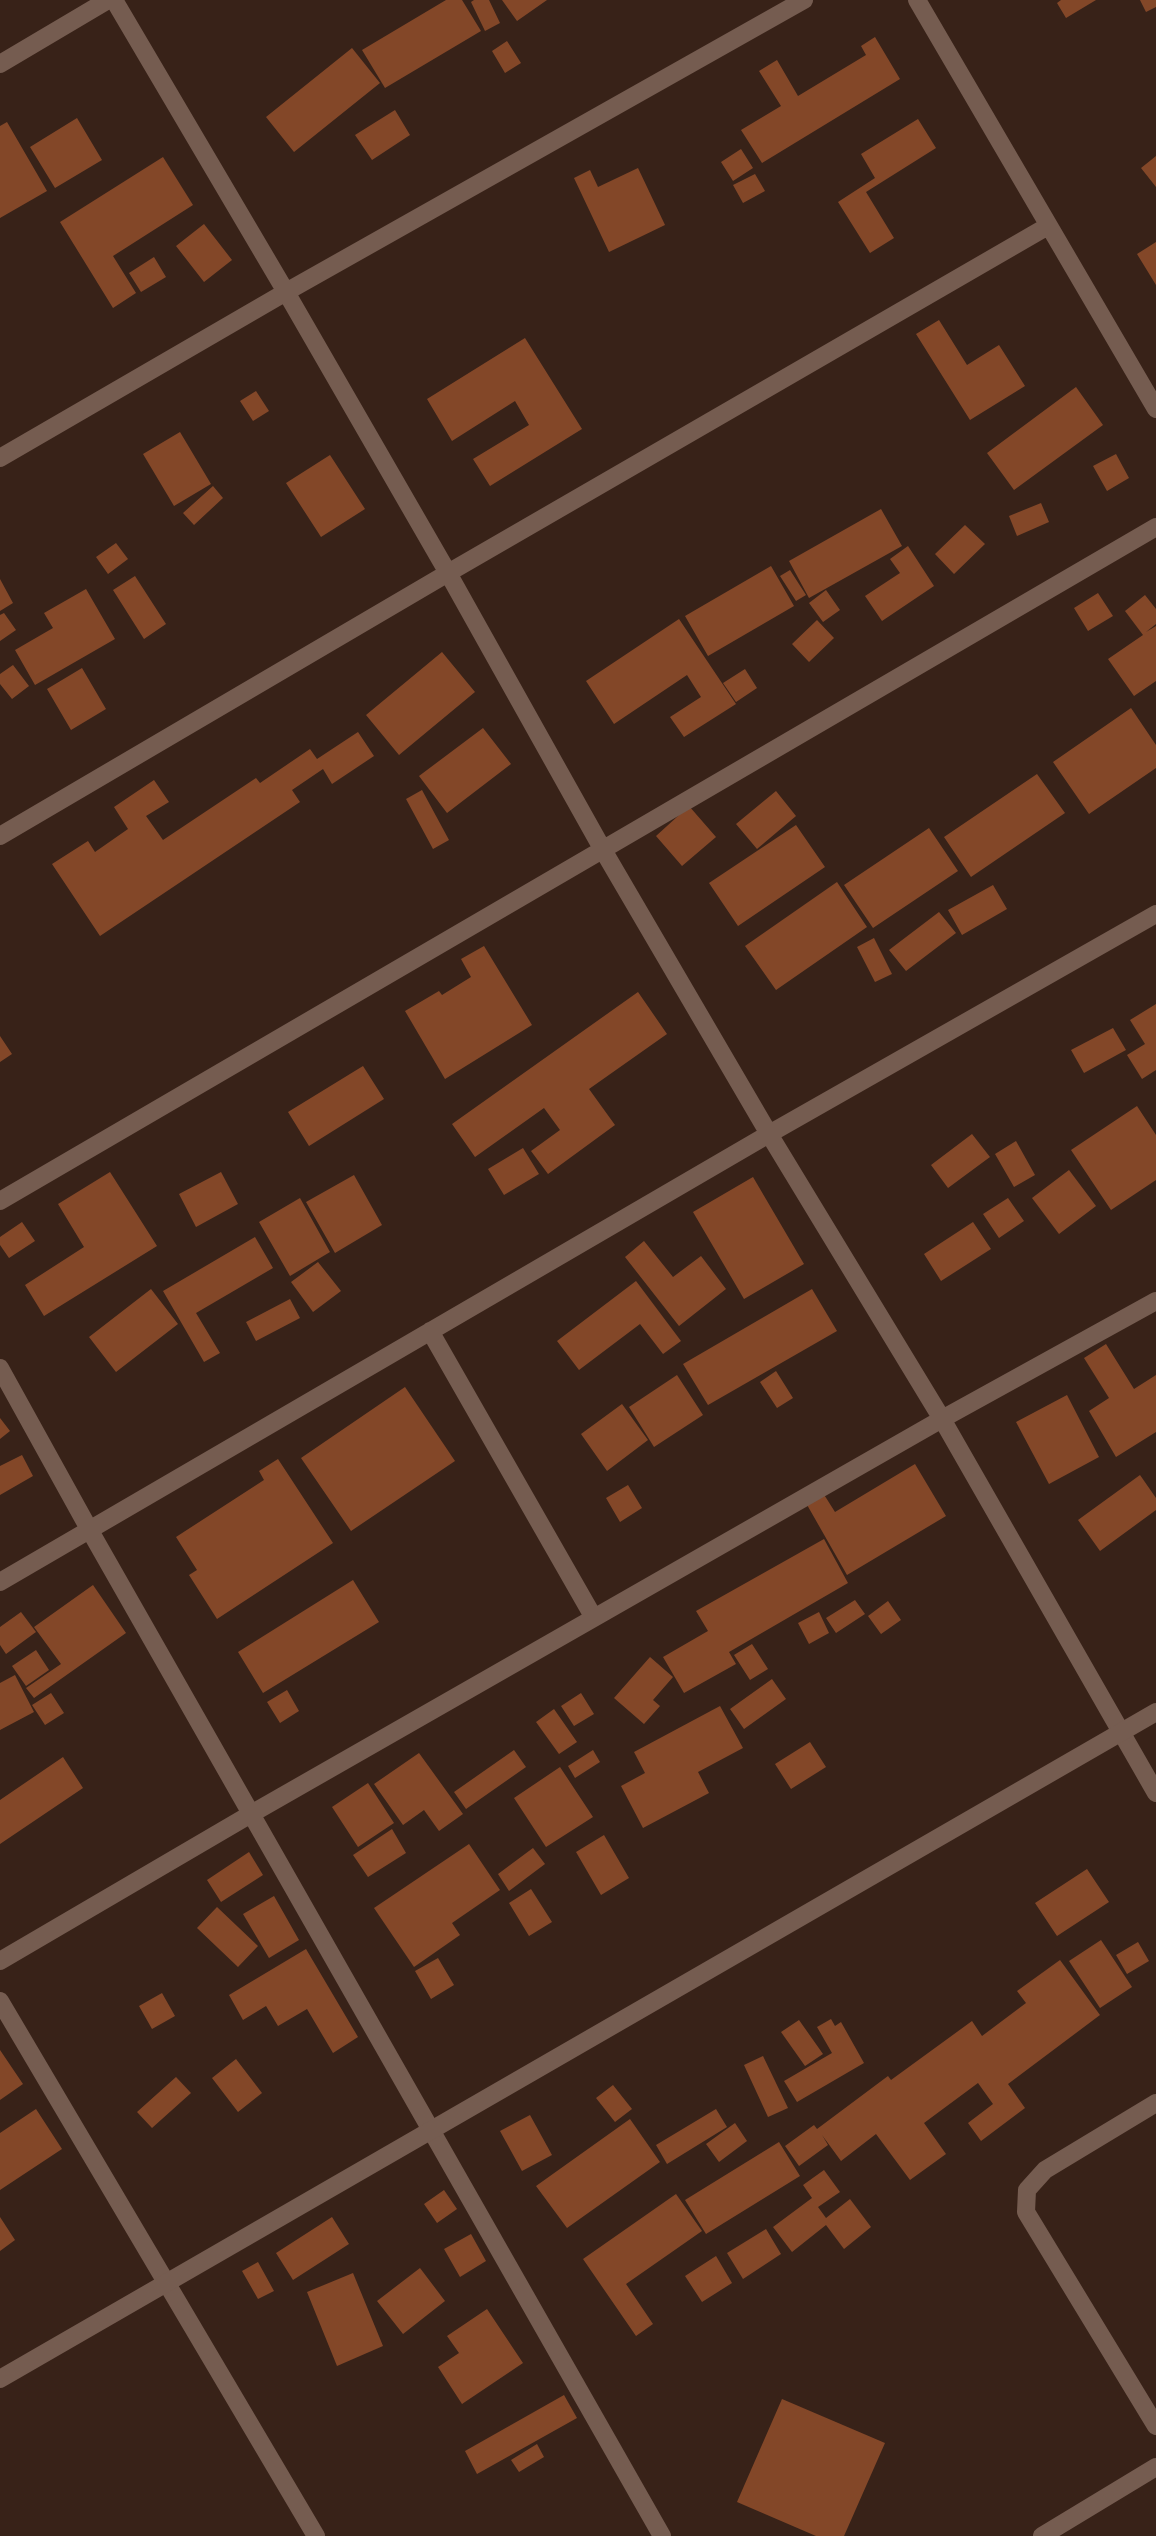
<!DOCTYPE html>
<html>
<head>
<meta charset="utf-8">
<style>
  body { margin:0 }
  canvas { display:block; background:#382218 }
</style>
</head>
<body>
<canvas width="1156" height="2536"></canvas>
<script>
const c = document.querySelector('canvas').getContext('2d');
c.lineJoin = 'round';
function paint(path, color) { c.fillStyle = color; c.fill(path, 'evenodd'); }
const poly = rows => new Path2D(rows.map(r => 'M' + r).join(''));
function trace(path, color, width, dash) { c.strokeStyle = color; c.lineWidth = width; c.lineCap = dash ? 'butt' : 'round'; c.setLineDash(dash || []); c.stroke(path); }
paint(poly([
  [446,0,462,0,481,31,385,88,362,50],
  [474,0,489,0,500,23,485,31,471,2],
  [502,0,547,0,517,21],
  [1061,0,1096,0,1066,18,1057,3],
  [1140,0,1156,0,1156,7,1146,12],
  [875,37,900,79,762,163,741,130,781,106,759,71,777,60,798,96,866,55,861,46],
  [507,41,521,63,505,73,492,51],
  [352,48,380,83,294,152,266,117],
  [395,110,410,135,372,160,355,135],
  [77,118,102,160,55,188,30,147],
  [918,119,936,148,866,192,894,238,870,253,838,202,875,178,861,154],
  [7,122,47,191,0,218,0,126],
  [741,149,753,168,733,181,721,162],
  [1156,156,1156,187,1141,168],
  [163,157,193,205,113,256,136,293,113,308,60,222],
  [638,168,665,225,609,252,574,178,590,170,598,187],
  [755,174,765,191,743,203,733,185],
  [204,224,232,260,204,282,176,246],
  [1156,242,1156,285,1137,254],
  [154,257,166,277,141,292,129,273],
  [939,320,967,365,999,345,1025,386,970,420,916,334],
  [525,338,582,429,490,486,473,459,529,425,515,401,452,441,427,399],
  [1076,387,1103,425,1014,490,987,453],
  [256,391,269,411,253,421,240,401],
  [180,432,211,484,174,506,143,454],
  [1116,454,1129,478,1107,491,1093,466],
  [330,455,365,509,321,537,286,483],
  [213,486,223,498,194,525,183,513],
  [1041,503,1049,522,1017,536,1009,516],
  [881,509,902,546,809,598,789,561],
  [965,525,985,544,954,574,935,554],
  [116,543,128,559,108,574,96,557],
  [908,546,934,586,882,621,865,596,900,573,890,559],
  [771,566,794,606,708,656,685,616],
  [790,570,806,595,796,601,780,576],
  [135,576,166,624,144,639,113,590],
  [0,579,13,603,0,611],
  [86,589,115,639,35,685,15,650,53,628,44,613],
  [826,590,840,610,823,622,809,603],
  [1098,593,1113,616,1088,631,1074,608],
  [1145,595,1156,609,1156,624,1146,632,1156,626,1156,681,1134,696,1108,659,1143,635,1125,611],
  [4,613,16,630,0,641,0,615],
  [679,619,736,704,684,737,670,717,701,697,687,675,614,724,586,681],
  [817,620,834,638,809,662,792,644],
  [442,652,475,692,399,755,366,715],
  [13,665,29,686,12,699,0,684,0,674],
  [82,668,106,709,71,730,47,689],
  [745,669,757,688,736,702,723,683],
  [1131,708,1156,745,1156,768,1089,814,1053,762],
  [483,728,511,764,447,813,419,776],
  [358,732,374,756,332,784,323,769,292,790,300,802,100,936,52,864,88,841,95,852,128,829,114,807,154,780,169,802,146,816,163,840,256,778,260,783,310,749,317,759],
  [1037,774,1065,813,971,877,944,837],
  [422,790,449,840,433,849,406,799],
  [776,791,796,816,757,849,736,824],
  [689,806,716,837,682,866,656,836],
  [796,825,825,867,738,926,709,883],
  [929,828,958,871,873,928,844,885],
  [837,882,867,927,776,990,745,946],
  [993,885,1007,909,962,935,948,910],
  [939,912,956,933,906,971,889,950],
  [874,938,892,974,875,982,857,947],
  [484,946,532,1025,445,1079,405,1011,439,991,442,995,471,977,461,959],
  [638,992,667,1034,589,1089,615,1125,548,1174,531,1151,560,1130,544,1108,475,1157,452,1124],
  [1156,1004,1156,1070,1142,1079,1127,1055,1145,1044,1130,1020],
  [1113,1028,1126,1050,1084,1073,1071,1050],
  [0,1036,12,1054,0,1062],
  [363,1066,384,1099,309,1146,288,1112],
  [1137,1106,1156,1135,1156,1180,1111,1210,1071,1150],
  [972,1134,990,1157,948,1188,931,1165],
  [1016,1141,1035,1175,1014,1187,995,1154],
  [523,1148,539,1174,504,1195,488,1169],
  [1069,1170,1096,1206,1059,1234,1032,1198],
  [110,1172,157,1246,44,1316,25,1285,84,1247,58,1204],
  [221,1172,238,1204,196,1227,179,1194],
  [354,1175,382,1225,335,1253,306,1202],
  [753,1177,804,1264,744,1299,693,1212],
  [300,1198,330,1252,290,1276,259,1222],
  [1008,1198,1024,1221,999,1238,983,1214],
  [22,1222,35,1241,9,1258,0,1245,0,1237],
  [973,1222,991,1249,941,1281,924,1254],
  [255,1237,273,1268,196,1313,220,1353,204,1362,163,1291],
  [644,1241,673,1277,701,1256,726,1289,679,1326,625,1257],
  [318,1262,341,1291,313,1312,291,1282],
  [636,1281,681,1341,663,1354,640,1324,579,1370,557,1341],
  [151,1289,178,1324,116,1372,89,1337],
  [812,1289,837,1331,708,1405,683,1364],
  [290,1299,300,1318,256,1341,246,1322],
  [1106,1344,1134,1389,1156,1375,1156,1432,1116,1457,1089,1411,1109,1398,1084,1358],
  [776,1371,793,1398,777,1408,760,1382],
  [677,1375,703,1415,654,1447,629,1407],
  [405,1387,455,1461,351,1531,301,1458],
  [1067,1395,1099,1457,1049,1484,1016,1422],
  [622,1404,648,1440,607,1471,581,1434],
  [0,1418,10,1431,0,1439],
  [22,1455,33,1476,0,1495,0,1466],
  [278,1459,333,1543,217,1619,189,1575,197,1570,176,1537,264,1480,259,1471],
  [915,1464,946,1516,847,1575,806,1503,823,1493,835,1512],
  [1140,1475,1156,1498,1156,1510,1100,1551,1078,1520],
  [628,1485,642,1508,620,1522,606,1498],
  [824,1539,848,1583,729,1652,736,1664,684,1693,663,1657,708,1631,696,1611],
  [353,1580,379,1622,263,1693,238,1652],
  [93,1585,126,1633,34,1698,26,1688,61,1664,34,1627],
  [855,1600,865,1614,836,1633,826,1618],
  [888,1601,901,1620,881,1634,868,1616],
  [21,1612,36,1632,6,1654,0,1645,0,1627],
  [819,1612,829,1633,809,1644,798,1623],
  [752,1644,768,1669,750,1680,734,1655],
  [36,1650,49,1670,26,1686,12,1666],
  [650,1657,673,1677,653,1700,660,1706,644,1724,614,1698],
  [15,1675,34,1712,0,1730,0,1683],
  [772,1679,786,1699,744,1729,730,1709],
  [287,1690,299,1711,280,1723,267,1702],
  [51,1693,64,1713,45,1725,32,1705],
  [581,1693,594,1714,574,1726,561,1706],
  [720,1706,743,1748,698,1772,709,1793,643,1828,621,1786,645,1773,634,1752],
  [554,1709,577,1742,559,1754,536,1722],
  [810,1742,826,1767,791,1789,775,1764],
  [514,1750,526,1767,466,1809,454,1792],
  [593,1750,600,1762,575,1778,568,1766],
  [419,1753,463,1814,439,1831,424,1810,403,1825,374,1784],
  [63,1757,83,1788,0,1844,0,1800],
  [560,1767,593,1817,546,1847,514,1798],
  [368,1783,394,1823,358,1847,332,1807],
  [392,1829,406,1853,368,1877,353,1855],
  [604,1835,629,1878,601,1895,576,1852],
  [469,1844,500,1890,452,1923,460,1935,414,1967,374,1908],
  [533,1848,545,1864,509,1891,498,1874],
  [249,1852,263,1875,221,1902,207,1880],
  [1087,1869,1109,1902,1057,1936,1035,1903],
  [531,1889,552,1922,529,1936,509,1903],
  [274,1896,299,1940,269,1958,243,1914],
  [217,1907,258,1946,238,1967,197,1928],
  [1101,1940,1132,1987,1100,2008,1069,1961],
  [1138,1942,1149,1961,1127,1974,1116,1955],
  [306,1949,358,2037,333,2053,307,2009,278,2026,266,2006,243,2020,229,1995],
  [438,1958,454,1985,431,1999,415,1971],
  [1060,1960,1100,2015,1008,2084,1025,2108,981,2141,968,2123,993,2104,978,2083,924,2123,946,2154,910,2180,876,2134,841,2161,822,2135,828,2145,799,2166,785,2146,814,2125,817,2129,888,2076,891,2080,972,2021,982,2036,1026,2003,1017,1991],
  [162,1993,175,2016,152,2029,139,2006],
  [831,2019,835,2026,841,2022,864,2063,797,2102,784,2081,832,2053,817,2027],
  [799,2020,823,2054,805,2066,781,2032],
  [0,2050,23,2084,0,2100],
  [763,2056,788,2108,768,2117,744,2065],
  [236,2059,262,2093,238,2112,212,2078],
  [176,2077,191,2093,152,2128,137,2112],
  [613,2085,632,2109,615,2122,596,2098],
  [36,2109,62,2149,0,2190,0,2133],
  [716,2109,727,2127,667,2164,656,2145],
  [530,2115,552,2155,522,2171,500,2131],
  [630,2119,660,2162,567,2228,536,2186],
  [735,2123,747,2141,719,2162,706,2144],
  [779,2142,800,2176,706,2234,685,2200],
  [824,2170,840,2192,818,2207,826,2218,850,2199,871,2227,844,2249,826,2225,792,2252,773,2227,812,2198,803,2185],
  [444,2190,457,2209,437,2223,424,2204],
  [676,2194,702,2231,626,2284,653,2324,636,2336,583,2259],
  [0,2217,15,2240,0,2251],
  [332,2217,349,2244,293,2280,276,2253],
  [766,2229,781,2254,743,2279,727,2253],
  [471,2234,486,2261,460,2277,444,2249],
  [716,2256,732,2283,702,2302,685,2276],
  [258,2262,274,2291,258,2299,242,2271],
  [420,2268,445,2301,403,2334,377,2301],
  [353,2273,383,2346,337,2366,307,2292],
  [487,2309,523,2363,462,2404,438,2367,459,2353,447,2336],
  [564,2395,577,2418,477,2474,465,2451],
  [782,2399,885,2443,844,2536,816,2536,737,2502],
  [537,2444,544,2457,519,2472,511,2460]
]), '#834728');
trace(poly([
  [114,0,286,292,448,573,603,850,769,1134,942,1419,1156,1793],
  [917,0,1156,409],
  [0,64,108,0],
  [0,458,286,292,804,0],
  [0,836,448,573,1048,226],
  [0,1201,1156,527],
  [430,1331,594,1618],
  [0,1368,89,1529,662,2536],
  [0,1582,769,1134,1156,914],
  [0,1961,251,1814,942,1419,1156,1301],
  [0,2001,316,2536],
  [1156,2103,1045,2170,1027,2190,1026,2212,1156,2426],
  [1042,2536,1156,2467]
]), '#755c50', 18);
trace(poly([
  [0,2379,1156,1712]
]), '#755c50', 18);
</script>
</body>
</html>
